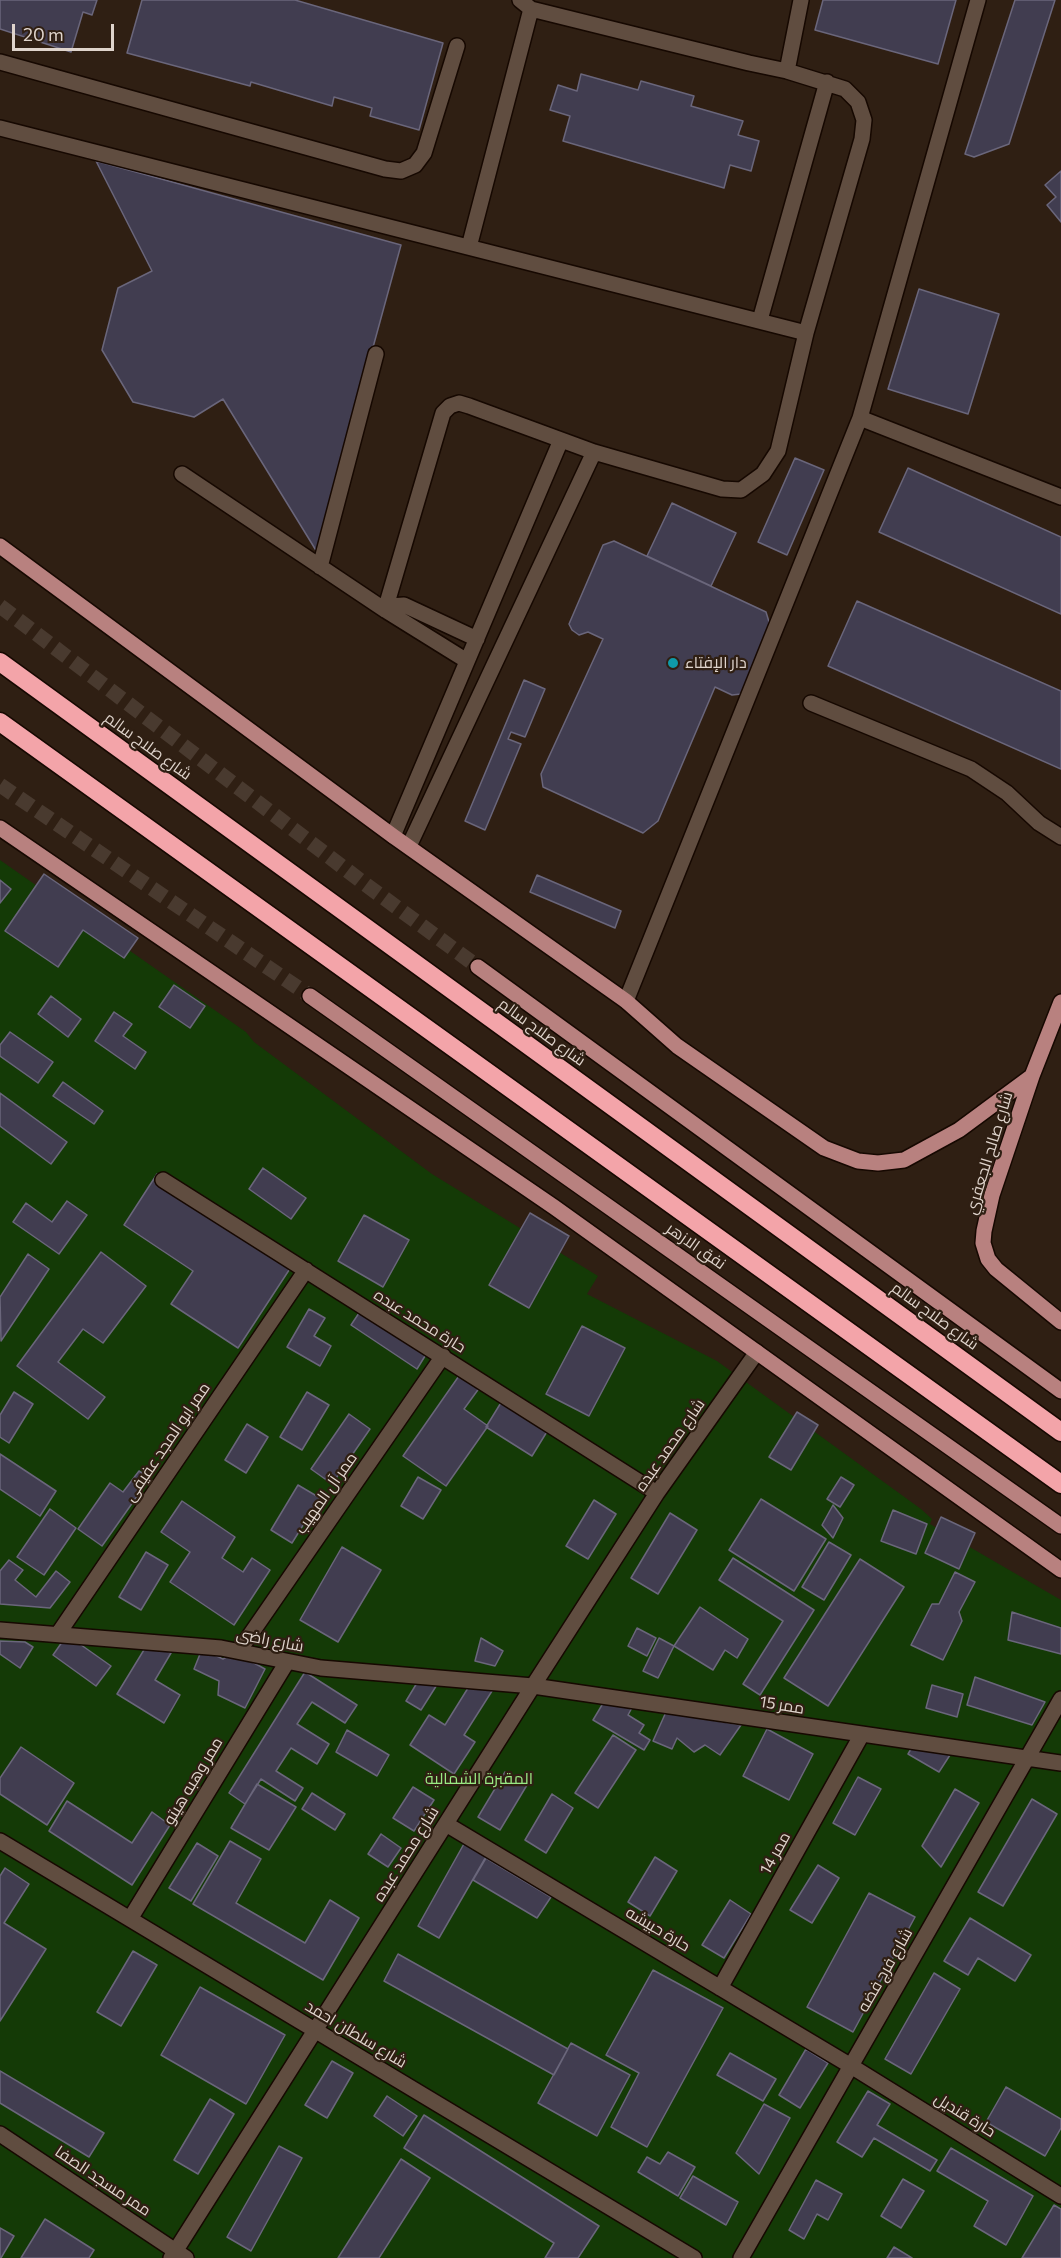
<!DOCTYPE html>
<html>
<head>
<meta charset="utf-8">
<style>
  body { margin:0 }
  #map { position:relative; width:1061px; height:2258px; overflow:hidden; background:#2f1f13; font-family:Commissioner,sans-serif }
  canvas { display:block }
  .scale { position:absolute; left:12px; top:24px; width:102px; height:27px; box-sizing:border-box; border:3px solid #dfd4cc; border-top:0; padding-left:8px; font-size:18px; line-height:21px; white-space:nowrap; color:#dfd4cc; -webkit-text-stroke:4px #2f1f13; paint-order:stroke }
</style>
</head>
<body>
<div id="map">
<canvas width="1061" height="2258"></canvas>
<div class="scale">20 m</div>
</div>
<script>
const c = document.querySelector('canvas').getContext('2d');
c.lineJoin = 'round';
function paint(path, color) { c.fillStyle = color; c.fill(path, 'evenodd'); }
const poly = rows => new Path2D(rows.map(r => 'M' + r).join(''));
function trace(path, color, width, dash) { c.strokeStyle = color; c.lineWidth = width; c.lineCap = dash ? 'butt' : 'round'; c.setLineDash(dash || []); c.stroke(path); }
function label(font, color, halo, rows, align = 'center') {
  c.font = font + ' Commissioner,Cairo,sans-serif'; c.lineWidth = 4.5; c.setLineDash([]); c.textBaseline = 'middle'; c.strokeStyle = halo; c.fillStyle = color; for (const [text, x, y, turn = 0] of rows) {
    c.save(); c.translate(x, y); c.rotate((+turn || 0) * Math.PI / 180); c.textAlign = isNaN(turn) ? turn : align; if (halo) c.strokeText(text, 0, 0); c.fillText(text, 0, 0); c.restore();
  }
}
paint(poly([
  [0,860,246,1032,254,1042,432,1174,598,1276,587,1294,717,1361,921,1509,932,1519,930,1524,1061,1600,1061,2258,0,2258]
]), '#143a06');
const building = poly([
  [0,0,97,0,92,15,83,12,71,52,0,29,0,0],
  [142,0,295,0,443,43,419,130,370,116,372,108,334,97,332,106,251,82,250,86,127,53,142,0],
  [823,0,956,0,938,64,815,30,823,0],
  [1015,0,1055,0,1009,144,974,157,965,154,1015,0],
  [581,74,638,90,641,81,694,96,691,106,743,121,738,135,759,141,751,171,730,165,724,188,563,141,570,116,550,110,558,85,577,91,581,74],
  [96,161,401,245,317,552,223,399,194,417,133,402,102,350,118,288,152,271,96,161],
  [1061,171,1061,222,1047,205,1056,197,1045,185,1061,171],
  [919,289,999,314,968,414,888,389,919,289],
  [795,458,824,470,787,555,758,542,795,458],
  [908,468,1061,537,1061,614,879,532,908,468],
  [672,503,736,533,711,586,647,556,672,503],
  [614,541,766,612,770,625,741,694,732,695,715,687,658,821,643,833,543,787,541,774,603,639,588,632,579,635,572,630,569,624,603,545,614,541],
  [857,601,1061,691,1061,769,828,666,857,601],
  [524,680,545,689,525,737,511,732,508,739,521,744,485,830,465,821,524,680],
  [44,874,138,938,124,958,83,930,58,967,5,931,44,874],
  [537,875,621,911,615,928,530,892,537,875],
  [0,880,11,889,0,903,0,880],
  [174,985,205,1006,190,1028,159,1007,174,985],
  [51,996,81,1019,68,1037,38,1014,51,996],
  [114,1012,132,1024,123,1036,146,1052,135,1069,95,1041,114,1012],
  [10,1032,53,1062,38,1083,0,1056,0,1045,10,1032],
  [63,1082,103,1111,94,1124,53,1096,63,1082],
  [0,1093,67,1142,51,1164,0,1126,0,1093],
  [263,1168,306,1198,291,1219,249,1189,263,1168],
  [157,1174,293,1264,238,1348,171,1304,193,1271,124,1225,157,1174],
  [67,1201,87,1215,59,1254,13,1222,26,1203,52,1222,67,1201],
  [530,1213,569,1236,529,1308,489,1285,530,1213],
  [364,1215,409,1240,383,1287,338,1261,364,1215],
  [101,1252,146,1286,103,1343,83,1329,58,1362,105,1397,88,1419,17,1366,101,1252],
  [28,1254,49,1269,1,1341,0,1297,28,1254],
  [365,1304,430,1348,417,1369,351,1325,365,1304],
  [309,1309,325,1318,314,1336,331,1346,320,1366,287,1347,309,1309],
  [582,1326,625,1348,589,1416,546,1394,582,1326],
  [461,1373,480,1387,464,1409,488,1426,446,1486,403,1456,461,1373],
  [14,1392,33,1404,9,1443,0,1437,0,1415,14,1392],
  [307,1392,329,1405,302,1450,280,1437,307,1392],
  [502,1401,548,1430,532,1456,486,1427,502,1401],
  [797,1412,818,1425,791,1470,769,1457,797,1412],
  [349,1414,370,1429,332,1484,311,1469,349,1414],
  [247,1424,268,1437,246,1473,225,1460,247,1424],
  [0,1454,56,1491,40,1516,0,1489,0,1454],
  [139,1471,150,1478,102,1546,78,1529,110,1483,123,1492,139,1471],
  [418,1477,441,1490,423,1519,401,1506,418,1477],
  [841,1477,854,1485,840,1507,827,1499,841,1477],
  [298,1485,320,1498,292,1543,271,1530,298,1485],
  [761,1499,826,1539,794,1591,729,1550,761,1499],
  [594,1500,616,1514,588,1559,566,1546,594,1500],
  [182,1501,235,1537,222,1558,243,1572,252,1558,270,1570,234,1625,170,1582,190,1552,161,1532,182,1501],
  [833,1505,843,1518,833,1538,822,1525,833,1505],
  [50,1509,76,1528,44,1575,17,1557,50,1509],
  [893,1510,927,1524,916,1554,881,1541,893,1510],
  [670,1513,697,1530,658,1594,631,1578,670,1513],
  [941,1517,975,1533,959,1569,925,1553,941,1517],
  [829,1542,851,1555,824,1600,802,1587,829,1542],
  [342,1547,381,1570,338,1642,300,1620,342,1547],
  [146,1552,168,1565,141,1610,119,1597,146,1552],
  [733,1558,814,1610,760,1695,743,1684,783,1621,719,1580,733,1558],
  [860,1559,904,1587,828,1706,784,1678,860,1559],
  [9,1560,23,1570,15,1580,36,1597,56,1571,70,1582,50,1608,0,1604,0,1571,9,1560],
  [955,1572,975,1582,959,1612,962,1621,943,1660,911,1645,932,1604,939,1604,955,1572],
  [700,1607,748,1639,737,1658,725,1650,713,1670,674,1646,700,1607],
  [1012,1612,1061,1628,1061,1654,1008,1640,1012,1612],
  [637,1628,656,1638,647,1656,628,1646,637,1628],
  [67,1635,111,1666,96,1686,53,1655,67,1635],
  [481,1638,503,1651,495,1666,475,1661,481,1638],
  [659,1638,674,1646,658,1678,643,1671,659,1638],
  [150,1640,171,1653,155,1680,180,1695,164,1723,117,1694,150,1640],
  [0,1641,25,1642,33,1647,20,1668,0,1654,0,1641],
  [202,1649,223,1659,234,1652,265,1669,245,1708,218,1695,219,1681,194,1669,202,1649],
  [305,1672,357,1705,345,1723,312,1702,297,1724,329,1744,317,1764,291,1748,276,1771,303,1788,295,1801,261,1779,245,1804,229,1793,305,1672],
  [975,1677,1045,1702,1032,1725,967,1705,975,1677],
  [420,1678,440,1680,421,1710,406,1701,420,1678],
  [473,1680,492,1691,464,1735,475,1742,454,1774,410,1745,429,1715,445,1725,473,1680],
  [932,1685,963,1694,957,1717,926,1708,932,1685],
  [611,1690,634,1704,628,1715,644,1725,639,1733,650,1740,644,1750,593,1720,611,1690],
  [666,1712,741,1725,720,1755,705,1745,694,1752,677,1738,672,1749,653,1741,666,1712],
  [767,1729,813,1754,789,1800,743,1776,767,1729],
  [347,1730,389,1755,377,1776,336,1752,347,1730],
  [613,1735,636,1750,598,1808,575,1793,613,1735],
  [915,1742,950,1755,939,1772,908,1754,915,1742],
  [21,1747,74,1783,47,1825,0,1794,0,1778,21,1747],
  [505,1772,527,1785,500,1830,478,1817,505,1772],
  [858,1777,881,1789,855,1835,833,1823,858,1777],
  [257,1784,296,1807,269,1850,231,1828,257,1784],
  [413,1787,434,1800,414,1831,393,1818,413,1787],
  [955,1789,979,1803,941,1867,922,1846,955,1789],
  [312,1793,345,1814,335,1830,302,1809,312,1793],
  [552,1794,573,1808,546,1853,525,1840,552,1794],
  [1032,1799,1057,1814,1003,1906,978,1892,1032,1799],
  [67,1801,132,1843,152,1812,170,1825,132,1885,49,1831,67,1801],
  [381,1834,401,1848,388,1867,368,1854,381,1834],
  [230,1841,261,1859,236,1903,305,1943,330,1900,359,1918,323,1980,193,1904,230,1841],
  [465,1842,487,1855,439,1938,418,1926,465,1842],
  [197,1843,218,1856,191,1901,169,1888,197,1843],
  [655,1857,677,1871,650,1916,628,1902,655,1857],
  [486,1858,551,1897,537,1918,473,1880,486,1858],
  [818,1865,839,1878,812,1923,790,1910,818,1865],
  [5,1868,29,1884,4,1923,46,1949,0,2021,0,1876,5,1868],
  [869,1893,915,1917,853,2032,807,2007,869,1893],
  [730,1900,751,1914,724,1958,702,1945,730,1900],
  [970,1918,1031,1955,1015,1981,978,1958,968,1975,944,1961,970,1918],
  [133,1951,157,1965,121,2026,97,2012,133,1951],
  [398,1954,568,2049,554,2075,384,1981,398,1954],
  [653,1970,723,2008,647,2147,611,2127,639,2073,606,2055,653,1970],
  [934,1973,960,1989,911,2074,885,2059,934,1973],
  [200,1987,285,2035,246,2104,161,2055,200,1987],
  [571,2043,630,2075,597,2136,538,2103,571,2043],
  [806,2049,828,2063,800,2108,779,2095,806,2049],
  [730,2053,776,2079,763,2101,717,2075,730,2053],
  [332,2061,353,2073,327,2118,305,2105,332,2061],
  [0,2071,104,2133,89,2157,0,2103,0,2071],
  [1006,2087,1061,2119,1061,2128,1045,2156,986,2122,1006,2087],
  [868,2091,890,2104,877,2125,937,2160,930,2171,874,2138,862,2157,837,2142,868,2091],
  [387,2096,417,2116,403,2136,374,2116,387,2096],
  [210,2099,234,2114,198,2174,174,2160,210,2099],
  [764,2104,790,2118,759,2174,736,2153,764,2104],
  [424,2115,599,2226,578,2258,545,2258,554,2243,404,2148,424,2115],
  [279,2146,302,2158,251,2251,227,2237,279,2146],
  [951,2148,1033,2196,1006,2245,974,2226,988,2201,937,2171,951,2148],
  [668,2152,695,2167,678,2196,638,2172,647,2157,660,2164,668,2152],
  [401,2159,430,2178,379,2258,338,2258,401,2159],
  [693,2176,738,2202,726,2225,680,2198,693,2176],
  [903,2179,924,2191,901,2228,881,2216,903,2179],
  [816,2180,842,2194,828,2220,817,2214,804,2239,789,2230,816,2180],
  [1054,2205,1061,2209,1061,2258,1022,2258,1054,2205],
  [45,2219,94,2250,89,2258,21,2258,45,2219],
  [0,2228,14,2236,1,2258,0,2258,0,2228],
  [894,2247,912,2258,887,2258,894,2247]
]);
paint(building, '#413d50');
trace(building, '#6a667b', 1.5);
trace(poly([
  [0,606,365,884,478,967],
  [0,785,310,996]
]), '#493a2f', 15, [15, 8]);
const lane = poly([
  [0,62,385,169,401,171,415,165,424,153,457,46],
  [787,71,801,0],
  [0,128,806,333],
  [469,247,531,9],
  [760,320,827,82],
  [860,418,1061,497],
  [182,474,385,610,467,661],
  [320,567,376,354],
  [385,610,443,413,450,406,459,403,469,406,594,452,722,489,741,490,763,474,778,451,806,333,862,139,864,120,858,102,845,89,787,71,749,63,531,9,520,0],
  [385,610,390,606,404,605,477,639],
  [811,703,971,769,1007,793,1039,823,1061,837],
  [393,836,561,440],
  [409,846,594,452],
  [626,1001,860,418,978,0]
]);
const street = poly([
  [163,1180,657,1493],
  [0,1630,221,1648,321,1668,533,1686,1061,1763],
  [58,1634,306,1270],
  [239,1651,443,1356],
  [446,1824,851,2066,1061,2196],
  [0,1841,694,2258],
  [130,1919,287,1662],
  [720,1988,861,1736],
  [0,2134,186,2258],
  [171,2258,533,1686,657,1493,757,1352],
  [741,2258,1061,1699]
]);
const primary = poly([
  [0,546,393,836,626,1001,677,1046,824,1148,858,1161,878,1163,904,1160,959,1130,1032,1076],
  [0,828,554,1207,1061,1570],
  [478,967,1061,1391],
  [310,996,1061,1526],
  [1061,1002,1032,1076,992,1195,984,1231,983,1243,988,1259,996,1269,1061,1322]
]);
const highway = poly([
  [0,662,1061,1432],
  [0,722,1061,1484]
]);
trace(lane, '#160801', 18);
trace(street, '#160801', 18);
trace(primary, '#160801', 18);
trace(highway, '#160801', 21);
trace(lane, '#604d40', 15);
trace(street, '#604d40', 15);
trace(primary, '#b8817f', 15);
trace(highway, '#f3a4a9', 18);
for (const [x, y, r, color] of [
  [673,663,6,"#0f9aa8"]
]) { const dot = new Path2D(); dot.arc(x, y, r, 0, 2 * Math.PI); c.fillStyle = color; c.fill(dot); trace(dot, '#2f1f13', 2); }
label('16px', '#dfd4cc', '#2f1f13', [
  ["دار الإفتاء",685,663]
], 'left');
label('16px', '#dfd4cc', '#2f1f13', [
  ["شارع صلاح سالم",148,746,36],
  ["شارع صلاح سالم",542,1032,36],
  ["شارع صالح الجعفري",989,1153,-73],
  ["نفق الازهر",696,1246,35],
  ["شارع صلاح سالم",935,1316,36],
  ["حارة محمد عبده",420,1321,32],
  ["ممر ابو المجد عفيفى",167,1442,-56],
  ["شارع محمد عبده",670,1445,-55],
  ["ممر آل المهيب",326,1493,-55],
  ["شارع راضى",270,1640,11],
  ["ممر 15",782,1705,9],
  ["ممر وهبه هيتو",193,1781,-59],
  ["ممر 14",775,1853,-61],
  ["شارع محمد عبده",406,1854,-58],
  ["حارة حبيشه",658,1929,31],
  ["شارع فرج فضه",885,1970,-60],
  ["شارع سلطان احمد",356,2034,31],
  ["حارة قنديل",965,2115,32],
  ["ممر مسجد الصفا",103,2181,34]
]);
label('16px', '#99e983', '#2f1f13', [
  ["المقبرة الشمالية",479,1779]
]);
</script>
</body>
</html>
